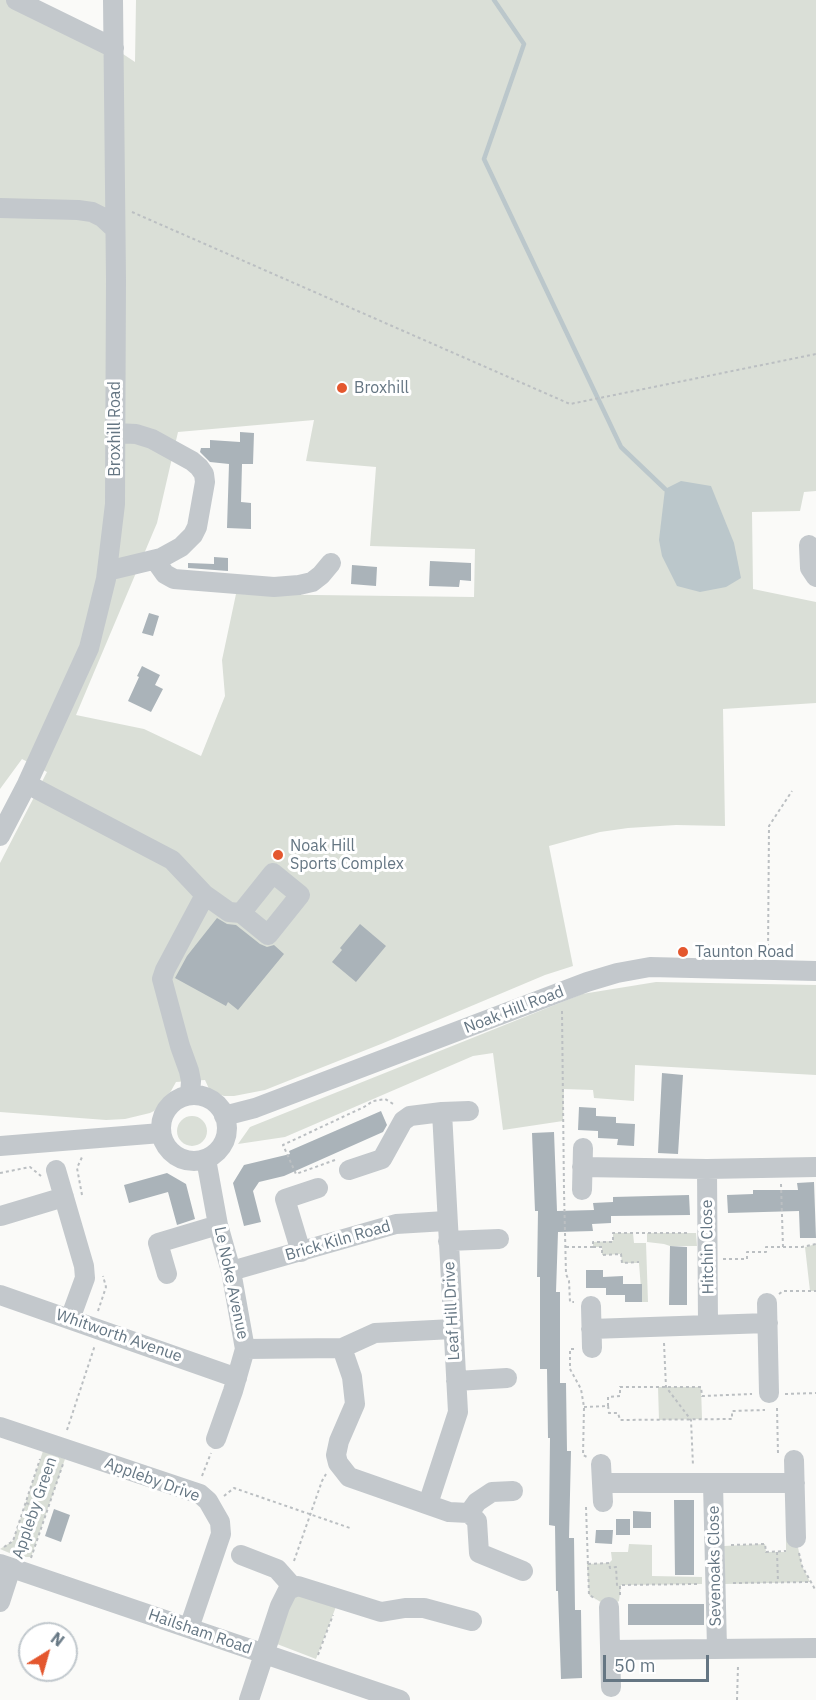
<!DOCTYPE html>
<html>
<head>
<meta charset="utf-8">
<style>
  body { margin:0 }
  #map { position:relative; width:816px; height:1700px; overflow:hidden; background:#fafaf8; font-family:"IBM Plex Sans",sans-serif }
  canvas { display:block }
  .north { position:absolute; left:18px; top:1622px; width:60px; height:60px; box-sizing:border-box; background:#fff; border:2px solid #c1c8cd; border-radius:50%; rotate:37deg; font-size:16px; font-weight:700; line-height:24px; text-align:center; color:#657683 }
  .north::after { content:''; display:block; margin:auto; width:21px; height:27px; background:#e4572e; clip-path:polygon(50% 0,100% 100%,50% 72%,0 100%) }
  .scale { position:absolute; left:603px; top:1655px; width:106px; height:27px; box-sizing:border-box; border:3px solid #657683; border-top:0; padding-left:8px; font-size:18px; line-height:21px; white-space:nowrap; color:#657683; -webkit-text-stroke:4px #fff; paint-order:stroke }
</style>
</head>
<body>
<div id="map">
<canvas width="816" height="1700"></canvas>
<div class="north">N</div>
<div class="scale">50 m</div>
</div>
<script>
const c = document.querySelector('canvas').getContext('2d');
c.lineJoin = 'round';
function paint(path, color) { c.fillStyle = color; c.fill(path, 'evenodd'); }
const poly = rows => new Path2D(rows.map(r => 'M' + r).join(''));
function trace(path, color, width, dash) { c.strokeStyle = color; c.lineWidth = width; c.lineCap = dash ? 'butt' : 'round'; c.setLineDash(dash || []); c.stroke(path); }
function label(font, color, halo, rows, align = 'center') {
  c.font = font + ' "IBM Plex Sans",sans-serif'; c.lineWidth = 6; c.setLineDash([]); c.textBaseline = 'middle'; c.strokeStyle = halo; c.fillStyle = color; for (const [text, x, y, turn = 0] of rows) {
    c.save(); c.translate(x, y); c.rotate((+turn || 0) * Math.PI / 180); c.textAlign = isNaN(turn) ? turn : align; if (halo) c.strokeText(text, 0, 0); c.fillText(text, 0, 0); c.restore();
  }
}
paint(poly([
  [0,0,21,0,114,48,135,62,136,0,816,0,816,491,804,492,800,511,752,512,753,589,816,602,816,703,723,709,725,826,676,825,628,828,600,832,549,846,573,966,545,975,381,1044,265,1090,234,1096,224,1096,210,1091,205,1080,176,1082,171,1091,154,1111,150,1113,125,1119,106,1120,0,1112,0,863,47,772,22,759,0,789],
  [314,420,306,461,376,467,370,546,475,549,474,597,236,594,222,660,225,696,201,756,144,729,76,715,157,523,178,432],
  [656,982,816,985,816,1075,635,1065,634,1101,594,1098,593,1090,564,1089,563,1121,503,1130,493,1053,473,1056,285,1137,238,1144,250,1127,582,994],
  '177 1131a15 15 0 1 1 30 0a15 15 0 1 1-30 0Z',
  [613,1233,633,1233,634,1243,646,1243,648,1302,642,1302,639,1263,622,1263,621,1254,602,1255,602,1247,593,1247,593,1242,613,1241],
  [647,1233,696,1233,697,1246,670,1246,664,1244,647,1242],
  [816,1244,816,1291,810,1291,805,1247],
  [658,1387,701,1387,702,1419,659,1420],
  [43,1451,65,1459,31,1557,19,1557,0,1549,13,1541],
  [796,1538,802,1566,810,1582,725,1584,724,1546,765,1544,766,1552,786,1552,786,1539],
  [629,1544,652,1545,652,1576,702,1577,702,1584,621,1585,619,1601,609,1607,589,1595,587,1564,609,1563,612,1560,611,1552,628,1552],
  [304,1593,337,1604,316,1659,277,1644,292,1598]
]), '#dadfd7');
paint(poly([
  [681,481,711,486,734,543,741,578,726,587,700,592,677,586,662,556,659,540,665,489]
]), '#bbc7cb');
trace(poly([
  [494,0,524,44,484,159,621,447,665,489]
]), '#bbc7cb', 4.5);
paint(poly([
  [240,432,254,433,253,464,242,464,241,502,251,503,251,529,227,528,229,464,210,462,200,452,201,448,210,448,210,440,240,442],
  [214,557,228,558,228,571,188,568,188,563,214,564],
  [430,561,471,563,471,581,460,580,459,587,429,586],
  [352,565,377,567,376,586,351,584],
  [149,613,159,616,153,636,142,633],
  [142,666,160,675,155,685,163,689,151,712,128,701,139,677,137,676],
  [217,918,227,924,236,925,260,944,267,947,274,945,284,954,238,1010,228,1002,226,1006,175,978,187,956],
  [360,924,386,946,356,982,332,962,342,950,340,948],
  [662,1073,683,1075,678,1154,658,1153],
  [579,1107,596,1108,596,1116,616,1117,616,1123,635,1124,634,1146,617,1145,618,1139,598,1138,598,1131,578,1130],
  [381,1111,387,1125,383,1132,284,1176,259,1182,253,1191,261,1222,244,1226,233,1183,244,1165,290,1154,289,1151],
  [554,1132,557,1211,594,1210,593,1203,613,1202,613,1197,689,1195,690,1215,611,1216,611,1223,592,1224,593,1231,558,1232,556,1292,560,1292,560,1383,566,1383,567,1451,571,1451,569,1538,574,1538,575,1610,581,1610,582,1678,561,1679,558,1591,556,1591,555,1526,549,1525,550,1438,548,1438,547,1369,540,1369,540,1277,537,1277,538,1211,535,1211,532,1133],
  [167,1173,186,1184,195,1219,177,1225,168,1192,129,1203,124,1185],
  [814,1182,816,1238,800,1238,799,1211,728,1213,727,1195,753,1194,753,1190,798,1190,797,1183],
  [670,1246,687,1247,687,1305,669,1305],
  [586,1270,603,1270,603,1277,623,1276,623,1284,642,1284,642,1302,625,1302,625,1295,606,1295,606,1288,586,1288],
  [674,1500,694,1500,694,1575,675,1575],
  [54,1509,70,1515,61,1542,45,1536],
  [633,1511,651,1512,651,1528,633,1528],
  [616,1519,630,1519,630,1535,616,1535],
  [596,1530,613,1530,612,1544,595,1543],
  [628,1604,704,1604,704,1625,628,1625]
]), '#aab3b9');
trace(poly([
  [132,212,570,404,816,354],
  [768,953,769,826,792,791],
  [562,1011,564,1191],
  [335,1160,296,1174,283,1145,364,1107,373,1101,385,1099,395,1105],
  [0,1173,30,1167,41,1176],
  [781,1184,783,1247],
  [564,1191,566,1274,569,1281,570,1302,574,1302],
  [82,1195,77,1168,83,1155],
  [566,1247,593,1247,593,1242,613,1242,613,1233,690,1233],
  [593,1247,602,1247,602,1255,621,1254,622,1263,639,1262],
  [723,1259,747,1259,747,1252,766,1252,766,1247,802,1247,816,1244],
  [779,1294,783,1291,816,1291],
  [98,1311,106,1287,103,1276],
  [664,1343,666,1387,691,1420,693,1466],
  [574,1349,570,1349,570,1369,581,1389,584,1407,583,1455,587,1457],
  [785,1394,816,1393],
  [608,1406,608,1397,620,1396,620,1387,701,1387,702,1396,752,1394],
  [584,1407,608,1406,609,1413,618,1413,620,1420,732,1419,732,1411,765,1410],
  [777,1408,778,1454],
  [67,1430,95,1345],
  [202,1476,211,1453],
  [224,1496,234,1488,350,1528],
  [26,1503,47,1510],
  [586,1507,589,1595,596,1599],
  [731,1545,765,1544,766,1552,786,1551],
  [4,1547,13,1541,40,1459],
  [777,1552,778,1582],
  [799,1553,802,1566,816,1591],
  [31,1558,63,1464],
  [294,1561,322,1481,326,1474],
  [588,1564,609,1563,610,1568,616,1567,617,1585,620,1585],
  [733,1583,810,1582],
  [620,1595,620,1585,697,1584],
  [318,1655,333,1615],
  [737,1700,738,1666]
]), '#bbbfc2', 2, [3, 3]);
trace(poly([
  [16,0,114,48],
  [0,208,78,210,92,212,102,217,115,229],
  [809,545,810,568,816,577],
  [155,560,165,574,174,579,274,587,299,585,312,582,321,575,331,563],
  [107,571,161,558,181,547,193,535,197,527,205,482,204,474,199,467,192,461,152,439,136,434,115,433],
  [27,784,172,860,205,895,229,912,241,913,268,935,300,895,273,873,241,913],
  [0,836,27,784,89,648,106,579,115,504,116,279,113,0],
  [190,1095,191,1081,189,1071,180,1046,162,979,165,970,205,895],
  '161 1128a33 33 0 1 1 66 0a33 33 0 1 1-66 0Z',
  [442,1112,469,1111],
  [224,1116,255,1108,587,982,617,973,650,967,816,971],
  [0,1146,161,1133],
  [206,1159,218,1225,231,1271,245,1349,233,1391,216,1439],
  [582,1167,707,1169,816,1167],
  [707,1169,708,1324],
  [56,1170,84,1266,85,1278,70,1319],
  [349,1170,382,1159,403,1121,410,1116,442,1112,458,1412,428,1504],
  [582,1190,583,1148],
  [1,1216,64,1197],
  [448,1241,499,1239],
  [301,1252,285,1199,318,1188],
  [231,1271,396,1224,446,1221],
  [167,1274,158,1243,218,1225],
  [0,1295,237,1378],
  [767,1303,769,1393],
  [591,1306,592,1348],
  [591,1329,768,1323],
  [342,1348,352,1377,355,1404,339,1441,336,1455,338,1463,349,1477,449,1512,469,1513,477,1521,479,1553,523,1571],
  [245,1349,342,1348,375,1333,453,1329],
  [456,1381,507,1378],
  [0,1427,200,1494,208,1501,220,1522,221,1534,189,1628],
  [794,1460,796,1538],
  [601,1464,603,1502],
  [603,1483,795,1483],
  [713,1484,717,1648],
  [469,1513,477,1502,492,1492,513,1491],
  [241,1555,277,1569,293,1587],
  [0,1564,400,1700],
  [0,1602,11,1568],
  [609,1607,611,1687],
  [611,1650,816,1648],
  [249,1700,280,1606,288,1590,298,1586,381,1612,405,1608,424,1608,472,1621]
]), '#c3c8cc', 20);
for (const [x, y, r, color] of [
  [342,388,6,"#e4572e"],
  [278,855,6,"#e4572e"],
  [683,952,6,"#e4572e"]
]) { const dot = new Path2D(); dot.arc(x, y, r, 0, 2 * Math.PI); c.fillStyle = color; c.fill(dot); trace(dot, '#fff', 2); }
label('16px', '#657683', '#fff', [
  ["Broxhill",354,388],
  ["Noak Hill",290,846],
  ["Sports Complex",290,864],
  ["Taunton Road",695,952]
], 'left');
label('16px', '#657683', '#fff', [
  ["Broxhill Road",115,429,-90],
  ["Noak Hill Road",514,1010,-21],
  ["Brick Kiln Road",338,1241,-16],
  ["Hitchin Close",708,1247,-91],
  ["Le Noke Avenue",231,1283,78],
  ["Leaf Hill Drive",452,1311,-93],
  ["Whitworth Avenue",119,1336,19],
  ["Appleby Drive",152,1480,20],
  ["Appleby Green",35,1508,-71],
  ["Sevenoaks Close",715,1566,-91],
  ["Hailsham Road",200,1632,19]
]);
</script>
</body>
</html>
